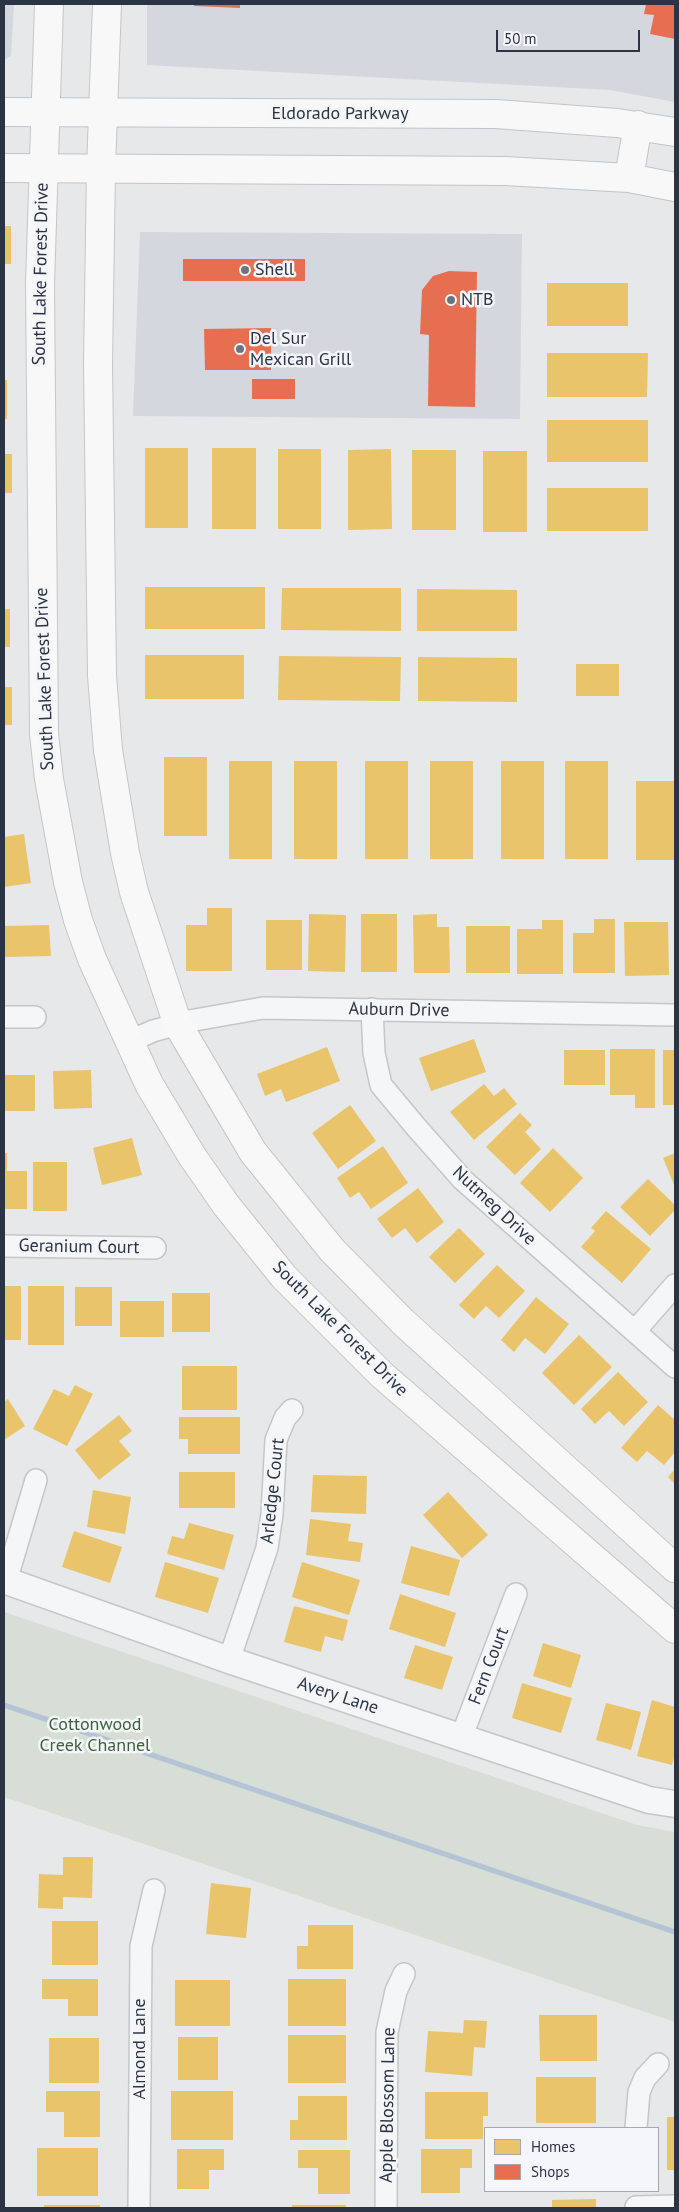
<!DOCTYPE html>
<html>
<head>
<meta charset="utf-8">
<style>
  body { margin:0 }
  #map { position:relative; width:679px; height:2212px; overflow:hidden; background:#e6e8ea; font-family:"PT Sans",sans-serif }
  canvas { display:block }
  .frame { position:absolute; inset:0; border:5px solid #2b3445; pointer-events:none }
  .legend { position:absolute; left:484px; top:2127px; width:175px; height:65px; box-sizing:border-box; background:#f4f6f9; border:1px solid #a4a8b1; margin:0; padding:6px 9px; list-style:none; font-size:15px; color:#2b3445 }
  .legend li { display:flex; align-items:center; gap:10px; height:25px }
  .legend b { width:25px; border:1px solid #a4a8b1 }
  .scale { position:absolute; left:496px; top:30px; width:144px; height:22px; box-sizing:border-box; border:2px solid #2b3445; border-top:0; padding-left:6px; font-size:15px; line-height:18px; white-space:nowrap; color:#2b3445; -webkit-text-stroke:4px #f4f6f9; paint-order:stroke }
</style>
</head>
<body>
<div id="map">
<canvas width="679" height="2212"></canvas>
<div class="frame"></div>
<ul class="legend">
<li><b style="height:14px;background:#e9c46a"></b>Homes</li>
<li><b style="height:14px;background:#e76f51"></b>Shops</li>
</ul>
<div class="scale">50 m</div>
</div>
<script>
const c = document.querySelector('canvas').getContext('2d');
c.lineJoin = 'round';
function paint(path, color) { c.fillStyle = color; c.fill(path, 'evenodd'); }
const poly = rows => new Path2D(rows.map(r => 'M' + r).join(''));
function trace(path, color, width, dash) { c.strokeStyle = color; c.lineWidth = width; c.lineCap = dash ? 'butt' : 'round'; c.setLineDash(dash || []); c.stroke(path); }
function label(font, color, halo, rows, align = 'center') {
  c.font = font + ' "PT Sans",sans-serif'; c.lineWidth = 5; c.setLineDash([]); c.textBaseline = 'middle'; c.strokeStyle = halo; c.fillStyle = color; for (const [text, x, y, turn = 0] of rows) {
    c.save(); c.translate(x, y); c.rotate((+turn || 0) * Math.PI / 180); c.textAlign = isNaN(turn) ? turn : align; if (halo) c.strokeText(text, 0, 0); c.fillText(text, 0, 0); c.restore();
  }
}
paint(poly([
  [4,4,14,4,11,56,4,60],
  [147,4,675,4,675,102,610,90,147,65],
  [140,232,522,234,520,419,133,416]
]), '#d4d7dd');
paint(poly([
  [4,1612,637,1825,675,1832,675,2022,4,1797]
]), '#d6ded6');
paint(poly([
  [4,226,11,226,11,264,4,264],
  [547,283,628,283,628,326,547,326],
  [547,353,648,353,647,397,547,397],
  [4,380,7,380,7,419,4,419],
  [547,420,648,420,648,462,547,462],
  [145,448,188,448,188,528,145,528],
  [212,448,256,448,256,529,212,529],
  [278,449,321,449,321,529,278,529],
  [391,449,392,529,348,530,348,450],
  [412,450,456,450,456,530,412,530],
  [483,451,527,451,527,532,483,532],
  [4,454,12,454,12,493,4,493],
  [547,488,648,488,648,531,547,531],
  [145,587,265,587,265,629,145,629],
  [282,588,401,588,401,631,281,630],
  [417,589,517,590,517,631,417,631],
  [4,609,10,609,10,647,4,647],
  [145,655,244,655,244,699,145,699],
  [279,656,401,657,400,701,278,700],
  [418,657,517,658,517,702,418,701],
  [576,664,619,664,619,696,576,696],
  [4,687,12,687,12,725,4,725],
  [164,757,207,757,207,836,164,836],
  [229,761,272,761,272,859,229,859],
  [294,761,337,761,337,859,294,859],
  [365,761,408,761,408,859,365,859],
  [430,761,473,761,473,859,430,859],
  [501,761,544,761,544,859,501,859],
  [565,761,608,761,608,859,565,859],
  [636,781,675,781,675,860,636,860],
  [24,834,31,883,4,887,4,837],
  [207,908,232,908,232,971,186,971,186,925,207,925],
  [309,914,346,915,345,972,308,971],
  [361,914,397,914,397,972,361,972],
  [437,914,437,927,449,927,450,973,414,973,413,915],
  [594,919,615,919,615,973,573,973,573,933,594,933],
  [266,920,302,920,302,970,266,970],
  [542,920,563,920,563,974,517,974,517,929,542,929],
  [624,922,668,922,669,975,625,976],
  [49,925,51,956,4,957,4,926],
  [466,926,510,926,510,973,466,973],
  [474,1039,486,1072,431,1091,419,1058],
  [327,1047,340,1081,286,1102,281,1089,265,1096,257,1074],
  [610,1049,655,1049,655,1108,635,1108,635,1095,610,1095],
  [564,1050,605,1050,605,1085,564,1085],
  [663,1050,675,1050,675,1105,663,1105],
  [91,1070,92,1108,54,1109,53,1071],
  [4,1075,35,1075,35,1111,4,1111],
  [484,1084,494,1096,504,1088,517,1104,474,1140,450,1112],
  [350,1105,376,1141,338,1169,312,1133],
  [520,1113,532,1125,525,1132,541,1149,515,1175,486,1147],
  [132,1138,142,1175,102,1185,93,1148],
  [383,1146,408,1183,371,1209,359,1192,350,1198,337,1178],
  [553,1148,583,1178,550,1212,520,1183],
  [4,1153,7,1153,7,1171,27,1171,27,1209,4,1209],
  [675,1153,675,1187,663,1158],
  [33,1162,67,1162,67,1211,33,1211],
  [648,1179,675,1205,675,1210,650,1236,620,1207],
  [418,1188,444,1222,417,1243,405,1228,392,1238,377,1219],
  [606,1211,651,1249,622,1283,581,1247,595,1231,591,1228],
  [459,1228,485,1254,455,1283,429,1257],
  [497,1265,525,1291,499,1318,486,1306,474,1319,459,1305],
  [4,1286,21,1286,21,1340,4,1340],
  [28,1286,64,1286,64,1345,28,1345],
  [75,1287,112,1287,112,1326,75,1326],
  [172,1293,210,1293,210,1332,172,1332],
  [536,1297,569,1324,545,1354,525,1338,514,1352,501,1340],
  [120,1301,164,1301,164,1337,120,1337],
  [579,1335,612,1367,574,1405,542,1373],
  [182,1366,237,1366,237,1410,182,1410],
  [618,1372,648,1402,624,1426,609,1411,595,1424,581,1409],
  [75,1385,93,1394,67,1446,33,1429,54,1389,69,1396],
  [8,1399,25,1426,4,1440,4,1402],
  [658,1405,675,1420,675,1452,664,1465,647,1451,637,1462,621,1448],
  [119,1415,132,1431,119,1441,131,1455,99,1480,75,1450],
  [179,1417,240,1417,240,1454,188,1454,188,1439,179,1439],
  [675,1469,675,1484,668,1477],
  [179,1472,235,1472,235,1508,179,1508],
  [313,1475,367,1476,366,1514,311,1512],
  [93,1490,131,1497,125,1534,87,1527],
  [448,1492,488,1535,462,1558,423,1515],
  [310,1519,351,1524,348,1541,363,1543,360,1562,306,1555],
  [189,1523,234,1535,224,1570,167,1554,172,1536,184,1539],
  [74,1531,122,1547,110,1583,62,1567],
  [411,1546,460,1560,449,1596,401,1583],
  [165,1562,219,1578,208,1613,155,1597],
  [302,1562,360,1580,349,1615,292,1597],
  [400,1594,456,1613,445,1647,389,1629],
  [294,1606,348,1620,343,1641,325,1636,321,1652,284,1642],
  [543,1643,581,1655,571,1688,533,1676],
  [415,1645,453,1657,442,1690,404,1678],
  [522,1683,572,1698,561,1733,512,1718],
  [652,1700,675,1707,675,1753,672,1765,637,1756],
  [606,1703,641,1712,631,1750,596,1740],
  [63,1857,93,1857,92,1898,63,1897,63,1909,38,1908,39,1874,63,1875],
  [211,1883,251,1888,246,1938,206,1934],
  [52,1921,98,1921,98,1965,52,1965],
  [308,1925,353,1925,353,1969,297,1969,297,1946,308,1946],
  [42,1979,98,1979,98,2016,68,2016,68,1999,42,1999],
  [288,1979,346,1979,346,2026,288,2026],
  [175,1980,230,1980,230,2026,175,2026],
  [539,2015,597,2015,597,2061,540,2061],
  [464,2020,487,2021,485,2048,474,2047,472,2076,425,2072,428,2031,463,2033],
  [288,2035,346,2035,346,2083,288,2083],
  [178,2037,218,2037,218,2080,178,2080],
  [49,2038,99,2038,99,2083,49,2083],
  [536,2077,596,2077,596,2123,536,2123],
  [46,2091,100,2091,100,2137,64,2137,64,2112,46,2112],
  [171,2091,233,2091,233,2140,171,2140],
  [425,2092,488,2092,488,2116,483,2116,483,2139,425,2139],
  [298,2096,347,2096,347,2140,290,2140,290,2120,298,2120],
  [667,2117,675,2117,675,2170,667,2170],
  [37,2148,98,2148,98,2196,37,2196],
  [177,2149,224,2149,224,2170,209,2170,209,2189,177,2189],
  [421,2149,472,2149,472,2168,460,2168,460,2193,421,2193],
  [298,2150,350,2150,350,2194,318,2194,318,2168,298,2168],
  [596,2199,596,2208,552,2208,552,2200],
  [44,2205,100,2205,100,2208,44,2208],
  [292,2205,346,2205,346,2208,292,2208]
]), '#e9c46a');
paint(poly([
  [194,4,240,4,240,8,194,6],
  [646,4,675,4,675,39,650,34,654,15,644,14],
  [183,259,305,259,305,281,183,281],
  [449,271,477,272,475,407,428,406,429,335,420,334,422,290,433,276],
  [271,328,271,370,205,370,204,329],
  [252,379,295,379,295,399,252,399]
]), '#e76f51');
trace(poly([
  [4,1705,675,1932]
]), '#b4c4d5', 5.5);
const minor = poly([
  [372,1009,374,1053,381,1085,416,1127,463,1180,675,1367],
  [4,1017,35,1017],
  [128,1042,153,1031,189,1021,263,1008,675,1015],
  [4,1246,155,1248],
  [635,1331,675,1285],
  [6,1581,36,1480],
  [229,1660,267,1548,272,1514,276,1440,285,1418,292,1410],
  [461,1738,516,1594],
  [636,2128,639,2092,645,2078,658,2064],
  [636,2207,675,2206],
  [139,2208,141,1946,154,1890],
  [386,2208,387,2032,396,1991,404,1974]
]);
const tertiary = poly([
  [4,1580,229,1660,649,1800,675,1804]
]);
const secondary = poly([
  [49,4,40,284,44,734,49,779,68,882,78,920,92,959,149,1084,192,1156,226,1205,284,1277,382,1375,675,1629],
  [107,4,101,169,98,364,102,676,108,750,125,853,134,892,178,1025,253,1152,332,1250,403,1322,675,1568]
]);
const primary = poly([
  [4,112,496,114,617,123,675,132],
  [4,168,505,171,629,178,675,187],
  [629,178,638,125]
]);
trace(minor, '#c4c6c8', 24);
trace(tertiary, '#c4c6c8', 29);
trace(secondary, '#c4c6c8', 30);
trace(primary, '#c2c5c8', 30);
trace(minor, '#f5f6f7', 21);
trace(tertiary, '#f5f6f7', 26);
trace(secondary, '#f8f8f8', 28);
trace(primary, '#f8f8f8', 28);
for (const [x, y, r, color] of [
  [245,270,5,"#6c737f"],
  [451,300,5,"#6c737f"],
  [240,349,5,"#6c737f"]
]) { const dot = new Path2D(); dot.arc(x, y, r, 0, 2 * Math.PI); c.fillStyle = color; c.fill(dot); trace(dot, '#f4f6f9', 2); }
label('18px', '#2b3445', '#f4f6f9', [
  ["Eldorado Parkway",340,114],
  ["South Lake Forest Drive",41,274,-89],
  ["South Lake Forest Drive",45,679,-92],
  ["Auburn Drive",399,1010,1],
  ["Nutmeg Drive",494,1206,43],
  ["Geranium Court",79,1247,1],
  ["South Lake Forest Drive",340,1329,45],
  ["Arledge Court",273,1491,-84],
  ["Fern Court",489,1666,-69],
  ["Avery Lane",338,1696,18],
  ["Almond Lane",140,2049,-90],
  ["Apple Blossom Lane",388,2105,-89]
]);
label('18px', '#2b3445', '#f4f6f9', [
  ["Shell",255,270],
  ["NTB",461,300],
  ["Del Sur",250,339],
  ["Mexican Grill",250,360]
], 'left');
label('18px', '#3f6138', '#f4f6f9', [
  ["Cottonwood",95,1725],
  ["Creek Channel",95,1746]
]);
</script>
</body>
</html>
